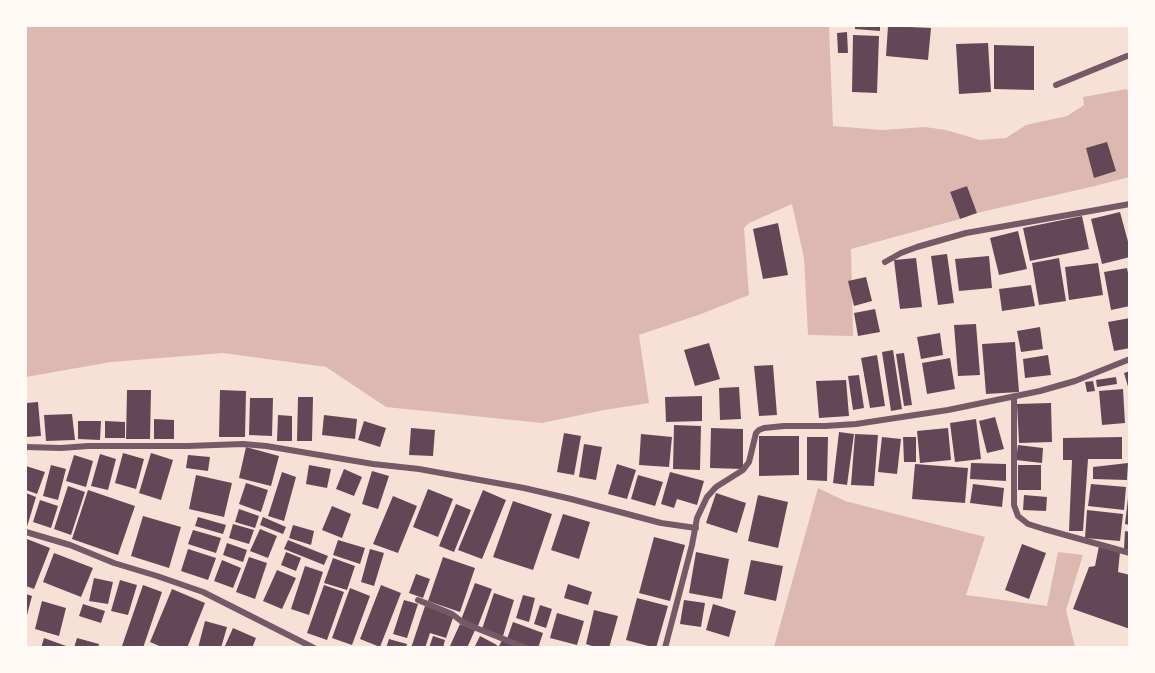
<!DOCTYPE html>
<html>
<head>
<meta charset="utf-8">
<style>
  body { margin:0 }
  #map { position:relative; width:1155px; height:673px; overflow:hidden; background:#f7e1d7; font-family:"Public Sans",sans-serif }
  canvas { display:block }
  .frame { position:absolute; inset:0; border:27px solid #fffaf5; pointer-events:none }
</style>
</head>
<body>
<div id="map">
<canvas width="1155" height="673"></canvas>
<div class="frame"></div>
</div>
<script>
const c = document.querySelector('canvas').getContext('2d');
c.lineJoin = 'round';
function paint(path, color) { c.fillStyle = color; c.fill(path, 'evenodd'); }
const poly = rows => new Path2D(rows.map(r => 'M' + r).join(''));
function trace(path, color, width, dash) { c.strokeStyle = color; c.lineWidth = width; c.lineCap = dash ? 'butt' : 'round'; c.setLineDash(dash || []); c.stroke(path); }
paint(poly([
  [26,26,829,26,833,126,882,130,925,127,946,130,980,140,1006,138,1026,125,1067,116,1084,105,1083,97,1127,89,1129,97,1129,177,1095,186,977,213,967,186,950,193,960,219,851,249,853,336,808,335,804,258,792,204,749,223,744,228,749,295,701,314,639,335,649,403,604,410,542,423,386,407,326,367,223,353,111,362,26,377],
  [818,488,845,501,985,537,966,595,1047,606,1058,552,1083,555,1066,610,1075,647,774,647]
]), '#dcb8b0');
paint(poly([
  [855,26,880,26,880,31,855,29],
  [888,26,931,28,928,60,886,56],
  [847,32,848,53,838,53,837,33],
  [853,35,879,36,877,93,852,92],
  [988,43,991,92,959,94,956,44],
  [994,45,1034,46,1034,90,994,89],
  [1107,142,1116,171,1094,178,1086,148],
  [967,186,977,213,960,219,950,192],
  [1120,212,1130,249,1130,257,1102,264,1091,219],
  [1082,216,1089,249,1030,261,1023,228],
  [778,223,788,275,763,279,753,229],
  [1018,231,1027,269,999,275,990,238],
  [947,254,954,303,938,305,931,256],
  [989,256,992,288,959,291,955,259],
  [916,258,922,307,900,309,894,260],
  [1059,258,1066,301,1039,305,1032,263],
  [1098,263,1103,295,1069,300,1065,267],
  [1127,268,1130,283,1130,306,1111,310,1104,272],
  [866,277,872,301,854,306,848,281],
  [1031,285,1035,306,1002,311,999,289],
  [875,309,880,332,858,336,854,313],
  [1130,318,1130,348,1114,351,1108,322],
  [976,324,980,375,958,376,954,325],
  [1040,327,1043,349,1021,352,1017,331],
  [940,333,943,355,921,359,917,337],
  [1015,342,1019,392,986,394,982,344],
  [709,343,720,379,695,386,684,350],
  [893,350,902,409,891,411,882,352],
  [904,353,912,405,904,406,896,354],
  [877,355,885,406,870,408,861,358],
  [1048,355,1051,375,1025,378,1023,359],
  [950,358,955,389,927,394,922,363],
  [773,365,777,415,759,416,754,366],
  [1130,371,1130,390,1129,390,1124,373],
  [859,375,864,408,853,410,848,376],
  [1116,377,1117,384,1097,387,1096,380],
  [846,380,849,416,819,418,816,381],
  [1093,381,1095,391,1087,392,1085,382],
  [739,387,741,419,720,420,719,388],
  [1123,389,1125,423,1102,425,1099,391],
  [127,390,151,390,150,439,126,439],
  [220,390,246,391,245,437,219,437],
  [702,396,702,421,666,422,665,397],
  [298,397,313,397,312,441,297,441],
  [250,398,273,398,272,436,249,435],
  [38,402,41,436,26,437,26,403],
  [1051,403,1052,442,1019,443,1017,404],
  [72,414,75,440,46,441,44,415],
  [278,415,292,416,292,441,277,441],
  [324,415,357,419,355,439,322,435],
  [995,417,1004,449,987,453,979,421],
  [154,419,174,420,174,439,154,439],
  [976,419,981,459,955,462,950,423],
  [78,421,101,421,100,440,78,439],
  [105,421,125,422,125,438,105,438],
  [364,421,386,428,380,447,358,440],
  [674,425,701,426,700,470,673,469],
  [411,428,435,430,433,456,409,455],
  [711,428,743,429,743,469,710,468],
  [948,428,951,460,920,463,917,431],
  [839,432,854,434,847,485,833,483],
  [564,433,581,436,574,475,557,472],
  [641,434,672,437,669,467,639,465],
  [855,434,878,435,874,486,851,485],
  [759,436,799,436,799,475,759,476],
  [807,437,828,437,827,481,807,480],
  [882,437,901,439,897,474,878,472],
  [903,437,916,437,916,462,904,462],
  [1122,437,1122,459,1088,459,1083,531,1069,531,1072,460,1063,460,1063,438],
  [584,444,602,447,596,480,579,477],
  [1018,445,1043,448,1042,463,1016,460],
  [246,447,279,456,271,486,239,478],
  [123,453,144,459,136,489,115,483],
  [151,453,173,460,161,500,139,493],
  [100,454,116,459,108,490,91,486],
  [74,455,93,461,86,487,66,481],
  [188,455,210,457,208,471,186,468],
  [971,463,1006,464,1006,481,970,479],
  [1128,463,1127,480,1093,479,1093,467],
  [617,464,636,470,627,499,608,494],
  [915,464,968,468,965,503,912,499],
  [51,465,66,469,58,500,43,496],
  [309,465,331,469,327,488,306,484],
  [1018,465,1041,465,1041,490,1018,490],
  [26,466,45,472,37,494,26,490],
  [344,469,362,477,354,496,336,489],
  [372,471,389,476,378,509,362,504],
  [282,472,296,477,284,521,268,516],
  [670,472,704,481,697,505,677,499,674,508,661,504],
  [196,475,232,483,224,517,189,509],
  [638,475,663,482,655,506,631,499],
  [246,483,268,490,261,512,239,504],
  [973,484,1004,488,1002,507,970,503],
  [1091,484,1126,487,1124,510,1088,506],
  [68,486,85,492,71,535,54,529],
  [428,489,453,499,438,537,413,527],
  [88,490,135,506,118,555,72,539],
  [483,490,506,500,482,559,458,550],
  [26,493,36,497,26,530],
  [716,493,746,503,737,533,706,523],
  [758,495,788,502,778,548,748,541],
  [1024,495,1047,497,1046,511,1023,510],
  [393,496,417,506,398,553,373,544],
  [1128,498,1130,498,1130,525,1125,524],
  [40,500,58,506,51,528,33,522],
  [513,501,552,514,533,570,493,557],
  [456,504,471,510,454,552,439,546],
  [332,506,351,514,342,538,322,530],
  [239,509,259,516,255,528,235,522],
  [1087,510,1123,514,1120,541,1085,538],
  [563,514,590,522,579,559,551,550],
  [143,516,181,527,169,568,131,556],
  [198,517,226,525,223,534,195,526],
  [263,517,286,527,283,534,260,525],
  [233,524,254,530,249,544,229,538],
  [293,525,314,531,311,545,289,538],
  [260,529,277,536,268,558,250,551],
  [193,530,221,538,216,553,188,544],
  [1125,531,1130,532,1130,550,1124,549],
  [654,537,685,545,670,601,639,593],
  [27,539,50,548,34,589,26,586,26,542],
  [288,540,328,556,324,565,284,549],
  [338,540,365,548,360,564,333,555],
  [227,543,247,550,243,562,223,555],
  [1022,544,1046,553,1029,599,1005,590],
  [1099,546,1120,552,1118,572,1130,575,1130,629,1073,609,1089,567,1095,566],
  [188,549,216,558,208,580,181,571],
  [370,549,384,553,374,586,361,582],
  [286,552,301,558,296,571,281,565],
  [696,552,729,559,722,599,689,593],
  [54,553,93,568,81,597,43,582],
  [249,557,267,563,255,599,236,592],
  [443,557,475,568,460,612,428,601],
  [333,558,355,566,347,590,324,583],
  [222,560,241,568,233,588,214,581],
  [751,560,783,566,776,601,744,594],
  [305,566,323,572,309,615,291,609],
  [277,570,296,578,282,609,263,601],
  [416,574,430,579,423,598,409,593],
  [94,578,113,582,108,604,89,601],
  [120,580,137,585,128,615,111,611],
  [475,583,492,589,478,626,461,620],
  [568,584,592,592,588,605,564,598],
  [143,585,162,592,143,648,128,648,122,646],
  [324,585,344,592,327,640,307,633],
  [381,585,401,593,380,647,360,639],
  [350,588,370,596,352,645,332,638],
  [172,589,205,603,187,648,164,648,150,642],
  [494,593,514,600,503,636,482,629],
  [26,594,32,596,26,619],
  [523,595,535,598,529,622,516,618],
  [637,598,668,606,656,648,626,640],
  [404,600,418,604,407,638,393,634],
  [684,600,705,603,701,627,680,624],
  [42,601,66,608,59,636,35,629],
  [83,604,105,611,101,623,79,616],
  [713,604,736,611,729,637,706,630],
  [540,605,552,609,546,628,534,624],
  [425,606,454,615,446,638,430,633,425,648,411,648],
  [594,610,618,616,609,648,598,648,586,644],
  [557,613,584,621,577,645,550,638],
  [205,621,227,627,221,648,198,648],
  [513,622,543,633,538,648,533,648,507,639],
  [460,624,475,630,467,648,449,648],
  [233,628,256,638,252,648,224,648],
  [433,636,445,640,443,648,429,648],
  [480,636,497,645,496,648,474,648],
  [44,638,69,647,69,648,41,648],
  [77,638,99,644,98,648,74,648],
  [389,639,407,644,406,648,386,648],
  [502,640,520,648,498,648]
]), '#644757');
trace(poly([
  [1056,85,1127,56,1130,56],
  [885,262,901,253,917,247,966,233,1130,204],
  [1014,397,1014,505,1018,516,1028,524,1044,529,1130,553],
  [26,447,61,448,88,446,188,446,243,444,266,446,373,464,419,469,524,488,571,499,661,523,696,528],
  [26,532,70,545,114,563,157,576,203,592,314,648],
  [418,600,452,614,461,621,476,628,526,648],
  [665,648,692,545,697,518,707,497,716,487,743,470,749,462,756,433,759,430,764,428,784,426,825,426,856,424,948,410,1040,391,1075,381,1130,359]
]), '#755966', 6);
</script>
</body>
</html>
